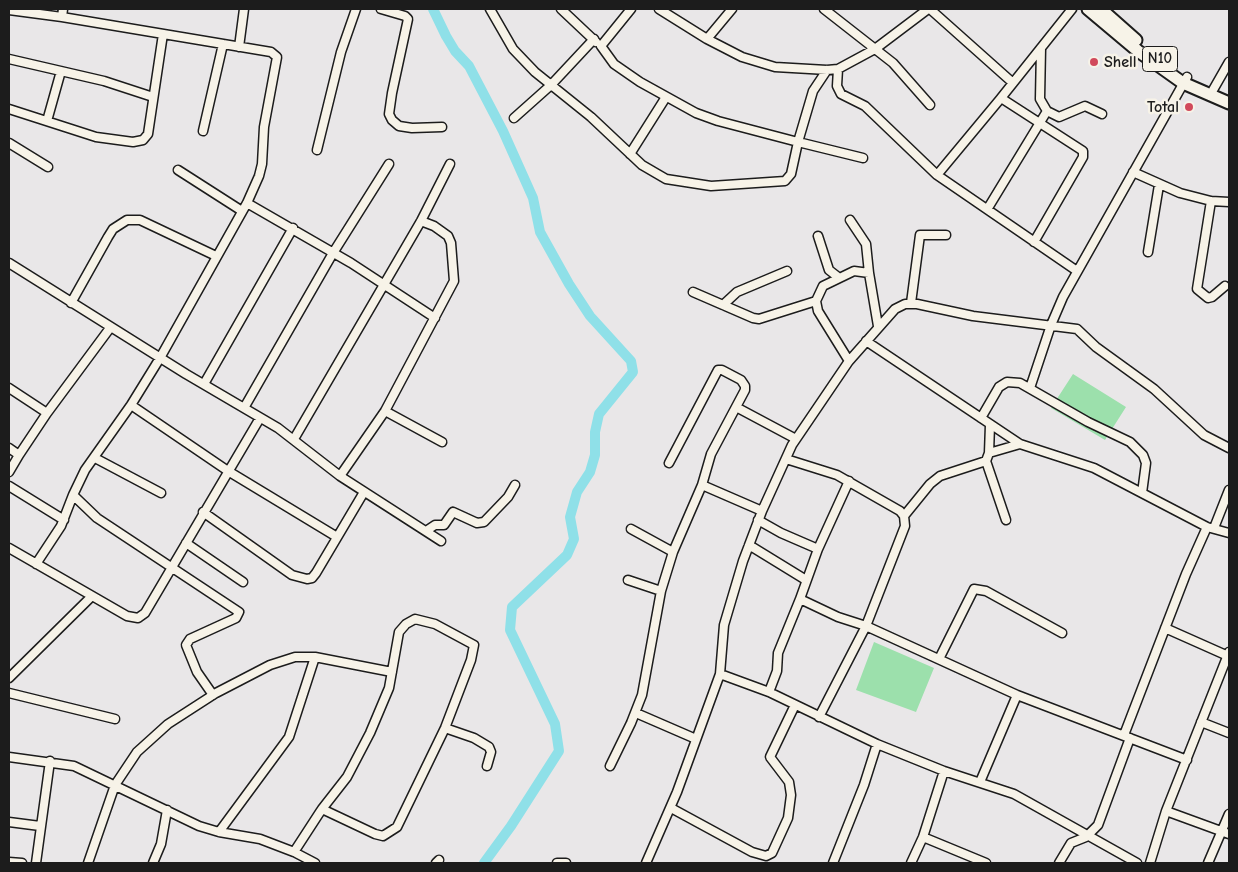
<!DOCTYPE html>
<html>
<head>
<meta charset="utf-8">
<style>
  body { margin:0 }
  #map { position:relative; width:1238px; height:872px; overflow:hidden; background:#e9e7e8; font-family:"Comic Neue",sans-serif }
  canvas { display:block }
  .frame { position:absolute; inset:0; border:10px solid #1c1c1c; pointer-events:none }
</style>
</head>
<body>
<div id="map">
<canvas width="1238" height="872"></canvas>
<div class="frame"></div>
</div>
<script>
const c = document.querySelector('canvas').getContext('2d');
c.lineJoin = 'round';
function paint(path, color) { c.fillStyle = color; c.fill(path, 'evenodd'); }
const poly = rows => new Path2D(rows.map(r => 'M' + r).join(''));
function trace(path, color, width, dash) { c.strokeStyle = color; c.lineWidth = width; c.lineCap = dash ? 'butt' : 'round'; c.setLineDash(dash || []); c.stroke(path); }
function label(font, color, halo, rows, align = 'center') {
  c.font = font + ' "Comic Neue",sans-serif'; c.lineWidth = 5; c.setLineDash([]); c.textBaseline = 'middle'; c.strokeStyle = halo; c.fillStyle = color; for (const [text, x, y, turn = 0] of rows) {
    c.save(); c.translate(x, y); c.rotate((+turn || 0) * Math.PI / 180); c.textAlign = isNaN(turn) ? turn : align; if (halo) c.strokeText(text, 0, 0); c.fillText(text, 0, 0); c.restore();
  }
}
paint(poly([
  [1073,374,1126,407,1105,440,1051,408],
  [874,642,934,668,916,712,856,690]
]), '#9ce0ac');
trace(poly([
  [433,9,446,36,455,51,469,66,503,131,533,198,540,232,569,284,590,316,631,361,633,372,599,414,595,432,595,455,590,472,577,492,570,517,574,539,567,555,512,607,510,630,555,724,559,751,511,826,484,863]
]), '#8fe0e8', 10);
const minor = poly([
  [381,9,405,16,408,19,392,93,389,114,392,120,399,126,412,128,442,127],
  [490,9,513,49,535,72,591,117,642,165,666,179,711,186,785,181,791,174,798,142,863,158],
  [561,9,596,42],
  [631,9,601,46,614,64,640,82,696,113,718,121,798,142,813,91,827,70],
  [659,9,707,39,742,57,775,67,827,70,838,69,875,49,928,9],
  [824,9,893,63,930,105],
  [930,9,1013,83],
  [9,10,62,17,63,9],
  [62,17,271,52,277,57,264,127,262,164,259,176,247,203,160,358,131,405,85,470,73,495,97,518,239,612,236,618,190,639,186,645,197,672,213,695],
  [707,39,732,9],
  [239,47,244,9],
  [1041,48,1040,99,1047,111,1059,117,1085,106,1102,114],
  [9,59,104,81,153,97],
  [838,69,837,86,841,94,865,106,937,175,1077,271],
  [1213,90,1229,62],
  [1001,98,1072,9],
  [9,109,96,137,133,142,143,140,148,134,163,34],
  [514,118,551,85,594,39],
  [47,121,61,71],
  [203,131,223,44],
  [9,143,48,167],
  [317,150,341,52,356,9],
  [630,154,666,97],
  [178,170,242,211],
  [1133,172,1180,193,1211,201,1229,202],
  [937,175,1001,98,1083,151,1083,157,1034,242],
  [1211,201,1197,289,1208,298,1212,297,1225,286],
  [247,203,351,263,435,318],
  [988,208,1047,111],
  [850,220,866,244,869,273],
  [818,236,829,270,838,277],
  [1148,252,1159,185],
  [9,263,186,374,278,428,340,476,441,541],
  [693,292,753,318,759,319,816,301],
  [71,303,108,237,113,229,127,220,140,220,216,256],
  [911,303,920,235,946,235],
  [723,305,737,292,787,271],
  [866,341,1020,444,1094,468,1207,527,1229,533],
  [849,361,818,311,816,301,823,286,854,271,869,273,878,326],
  [204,384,293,228],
  [9,388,47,413,19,455,9,448],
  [1030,388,1051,325,1063,297,1187,77],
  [131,405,228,471,337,537],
  [736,407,796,439],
  [244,408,333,253,389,164],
  [385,411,442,442],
  [47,413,110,328],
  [981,418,999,387,1007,382,1020,383,1088,422,1130,442,1143,455,1146,463,1142,493],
  [990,425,989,453,986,461,1006,520],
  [294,439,421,221,450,164],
  [989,453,1020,444],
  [95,458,161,493],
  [786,459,837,475,900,511,904,516,905,526,866,626,819,717],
  [9,472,19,455],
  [340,476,385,411,454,281,451,243,448,236,434,226,421,221],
  [849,481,818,549,800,599,838,617,866,626,1017,695,1187,760],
  [702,485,762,511],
  [9,486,64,520],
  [203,512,292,575,307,579,312,578,316,573,364,492],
  [904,516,930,484,940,476,986,461],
  [758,520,781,533,818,549],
  [1214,528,1229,490],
  [631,529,673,552],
  [426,531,435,525,444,525,453,512,477,523,484,522,508,497,515,485],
  [186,543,243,582],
  [749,545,806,580],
  [9,548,127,616,138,618,145,613,260,418],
  [36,564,61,526,73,495],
  [628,580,661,591],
  [1165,628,1228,656],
  [939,659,974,589,986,591,1062,633],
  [720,674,769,692,877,744,944,771,1014,794,1137,863],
  [9,678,92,596],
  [769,692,777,671,778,653,800,599],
  [9,693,115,719],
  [636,713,696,739],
  [1201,722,1229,733],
  [445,728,474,738,489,747,491,752,487,766],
  [1124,735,1186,574,1207,527],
  [9,757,74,766,199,826,219,832,260,839,294,852,315,863],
  [610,766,631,723,642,695,661,591,673,552,702,485,711,454,745,390,745,386,741,380,722,370,718,370,669,463],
  [980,782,1017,695],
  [671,808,752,852,766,856,772,853,788,818,791,795,789,782,770,757,795,705],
  [1166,811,1229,834],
  [9,822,40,826],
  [219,832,289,737,315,657],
  [923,837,986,863],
  [294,852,320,812,322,809,347,777,370,733,389,688,399,632,406,624,415,619,435,624,474,645,471,660,445,728,397,827,383,836,375,834,322,809],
  [9,862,22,863],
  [36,863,50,761],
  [88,863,115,785,137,752,168,724,216,693,270,665,295,657,315,657,392,672],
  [153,863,161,844,167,810],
  [436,863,439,860],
  [557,863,566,863],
  [646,863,677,792,720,674,724,625,743,561,762,511,792,445,849,361,895,309,905,304,917,304,973,316,1077,329,1096,347,1154,389,1204,435,1229,448],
  [833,863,864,785,877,744],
  [911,863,923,837,944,771],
  [1059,863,1071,843,1086,837,1098,825,1130,738],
  [1150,863,1166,811,1229,652],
  [1208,863,1229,814]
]);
const highway = poly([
  [1088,9,1138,51,1183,83,1229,103],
  [1101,9,1136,40]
]);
trace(minor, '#1c1c1c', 11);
trace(highway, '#1c1c1c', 15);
trace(minor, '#f7f3e8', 8);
trace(highway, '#f7f3e8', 11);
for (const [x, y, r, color] of [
  [1094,62,5,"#d1495b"],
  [1189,107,5,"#d1495b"]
]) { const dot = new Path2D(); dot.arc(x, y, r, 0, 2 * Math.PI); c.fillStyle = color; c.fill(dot); trace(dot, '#f7f3e8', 2); }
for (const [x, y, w] of [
  [1160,59,35]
]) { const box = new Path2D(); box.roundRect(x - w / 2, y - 12.5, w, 25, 4); c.fillStyle = '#f7f3e8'; c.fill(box); trace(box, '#1c1c1c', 1); }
label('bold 15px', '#1c1c1c', null, [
  ["N10",1160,59]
]);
label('bold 16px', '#1c1c1c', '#f7f3e8', [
  ["Shell",1104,62],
  ["Total",1179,107,"right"]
], 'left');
</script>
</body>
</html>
